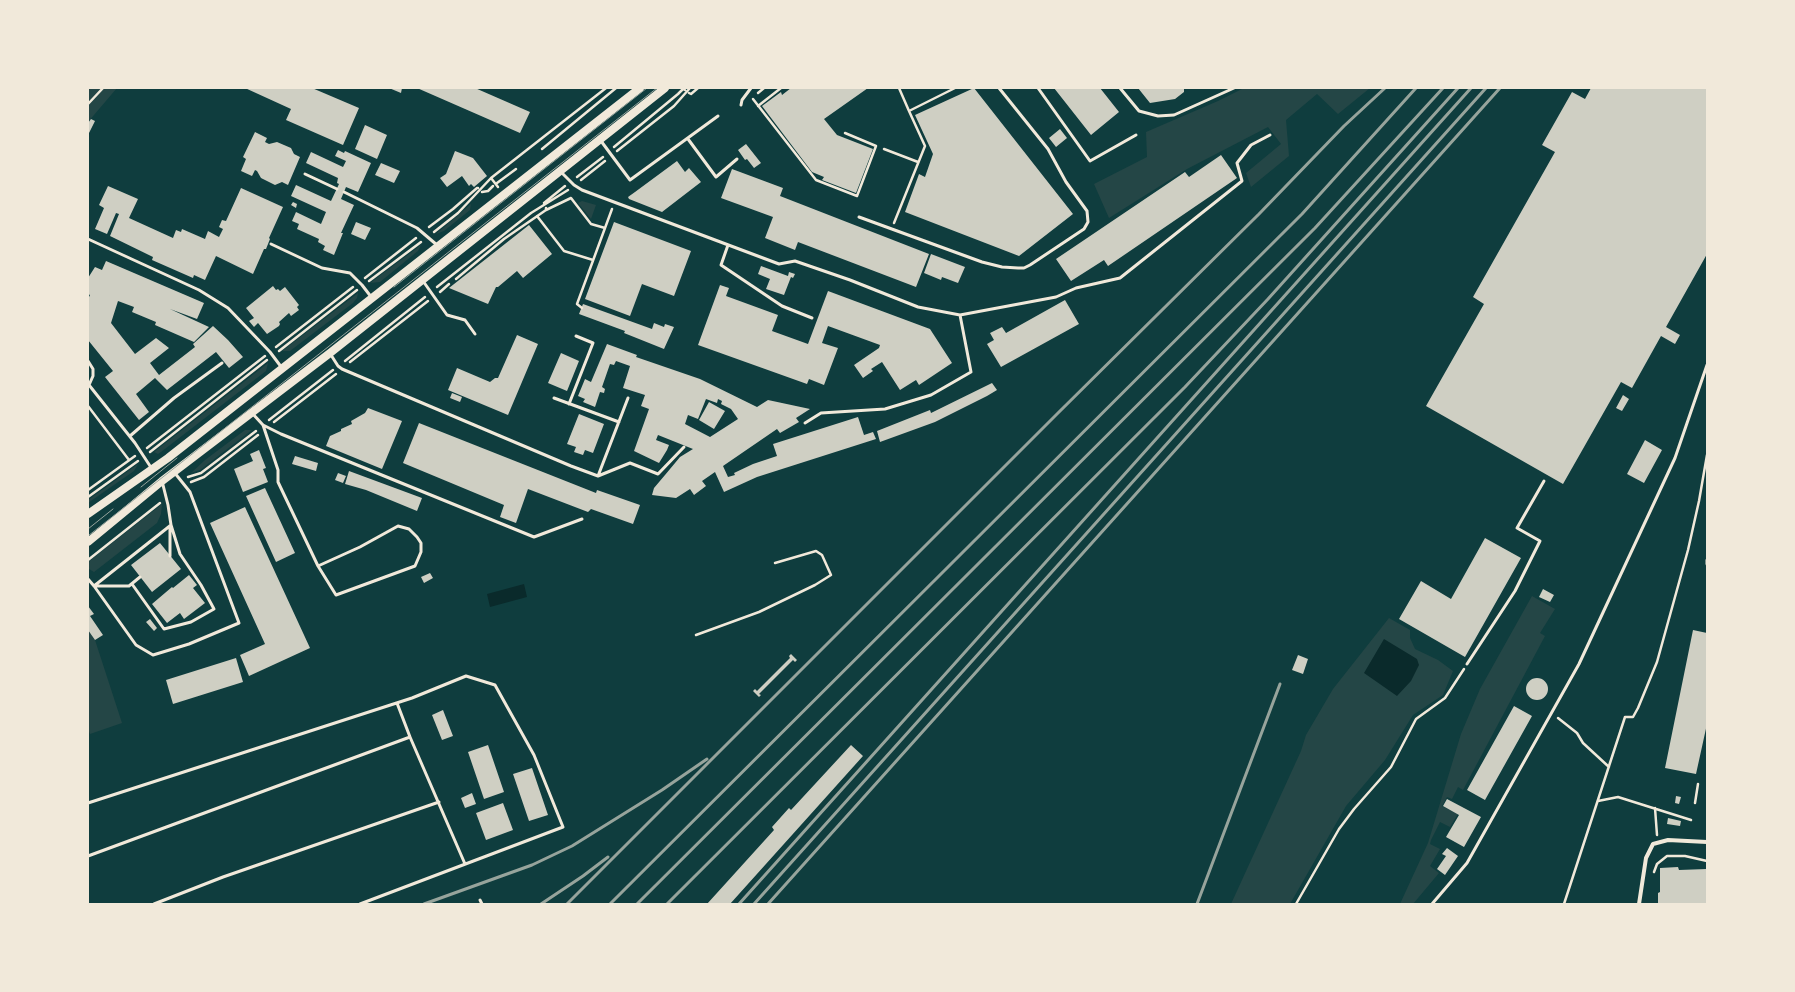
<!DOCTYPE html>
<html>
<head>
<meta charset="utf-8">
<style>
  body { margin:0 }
  #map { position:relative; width:1795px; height:992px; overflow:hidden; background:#0f3d3e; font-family:"Nunito Sans",sans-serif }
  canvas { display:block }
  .frame { position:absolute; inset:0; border:89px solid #f1e9da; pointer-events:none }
</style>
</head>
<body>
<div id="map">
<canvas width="1795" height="992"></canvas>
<div class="frame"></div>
</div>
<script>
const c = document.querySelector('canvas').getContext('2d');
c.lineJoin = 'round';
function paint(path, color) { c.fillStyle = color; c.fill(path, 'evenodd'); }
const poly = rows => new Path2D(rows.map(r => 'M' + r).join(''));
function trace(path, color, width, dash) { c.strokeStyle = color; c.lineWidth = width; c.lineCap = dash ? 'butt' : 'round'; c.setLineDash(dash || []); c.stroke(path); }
paint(poly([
  [88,88,117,88,88,122],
  [1244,88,1370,88,1338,114,1317,94,1286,120,1289,156,1251,187,1246,173,1281,144,1268,127,1187,169,1109,218,1094,184,1147,157,1146,132,1218,101],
  [582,201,596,205,591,219,578,203],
  [471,204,470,210,444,231,436,234],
  [421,245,418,251,380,282,370,283],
  [358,293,357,298,353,303,290,351,282,351],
  [268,363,266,371,161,452,158,454,154,452],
  [245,430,252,430,200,470,191,473,205,460],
  [138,464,134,471,88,503,88,500],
  [162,504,161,514,157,523,94,572,89,569,88,562],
  [1532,596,1555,609,1540,633,1545,636,1463,790,1458,787,1452,799,1447,797,1442,806,1458,814,1450,827,1440,822,1431,840,1430,844,1440,849,1430,866,1439,873,1413,904,1400,904,1428,843,1461,734,1480,689],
  [1389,618,1410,630,1410,638,1415,649,1438,660,1453,671,1443,695,1413,715,1385,760,1346,806,1290,904,1231,904,1301,751,1306,735,1333,689],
  [88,630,95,640,122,723,90,734,88,729]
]), '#244646');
paint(poly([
  [524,584,527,597,490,607,487,594],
  [1384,639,1417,659,1419,665,1411,681,1397,696,1364,673]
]), '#0a2a2b');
paint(poly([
  [245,88,312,88,359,108,343,145,286,120,291,109],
  [389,88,402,88,401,93],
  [417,88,475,88,530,112,520,133],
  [791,88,868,88,824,119,837,135,873,149,856,193,822,180,824,177,812,172,762,106,781,92,782,95],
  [974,88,1073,214,1019,256,905,212,919,174,925,177,933,154,915,115],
  [1054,88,1100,88,1119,112,1091,135],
  [1138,88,1184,88,1184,92,1175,99,1150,103],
  [1591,88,1707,88,1707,254,1666,327,1680,335,1675,344,1661,336,1632,388,1621,382,1563,484,1426,406,1484,304,1473,297,1555,152,1542,145,1572,92,1585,99],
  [91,119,95,121,88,135,88,123],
  [365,125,387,135,377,159,355,149],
  [1060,129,1067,138,1056,147,1049,138],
  [255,132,267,138,265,142,269,144,277,142,291,148,294,154,300,157,288,185,282,182,275,185,261,178,257,171,255,170,252,176,241,171,246,159,243,157],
  [746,144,761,163,754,168,747,159,745,160,738,150],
  [338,150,344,153,345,151,371,163,358,192,346,187,341,199,354,205,341,233,343,233,334,255,323,250,325,246,318,242,319,239,297,229,299,224,292,221,296,212,321,224,326,212,291,196,296,185,331,201,339,184,337,183,338,178,306,163,311,152,343,167,346,161,335,156],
  [455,151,473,158,487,176,474,187,471,184,469,186,462,176,447,187,440,178,446,174],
  [1221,155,1237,178,1108,266,1104,260,1071,281,1056,259,1185,172,1189,177],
  [677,161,685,172,689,168,701,182,662,212,629,199,628,197,635,192],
  [381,163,400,171,394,183,375,175],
  [732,169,783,188,780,196,929,254,916,287,798,242,795,250,765,238,773,217,721,198],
  [108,186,138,199,129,218,173,238,176,230,181,232,182,229,205,239,208,231,219,237,223,229,219,227,222,220,226,221,241,188,283,207,269,238,270,239,266,249,264,249,253,274,216,256,205,280,194,275,193,278,152,260,153,257,110,236,119,214,116,213,107,234,95,229,104,208,99,205],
  [293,202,297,204,296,208,291,205],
  [356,222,371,228,365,240,351,234],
  [614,222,691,251,674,296,642,284,630,316,585,299],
  [529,225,552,254,523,278,517,271,498,287,496,287,488,304,449,288],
  [931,254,965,267,958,283,942,277,941,280,924,273],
  [106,261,204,303,197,319,170,309,209,327,194,342,155,325,156,322,132,312,134,307,118,301,111,323,135,354,156,338,169,348,150,363,159,375,195,347,193,344,213,326,228,340,243,357,229,368,216,352,167,390,155,378,136,394,149,412,139,420,105,377,113,371,88,340,88,299,90,295,88,294,88,278,95,267,102,270],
  [761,266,788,276,789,272,795,274,793,278,791,277,784,295,766,289,770,279,758,274],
  [720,285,729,288,726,296,778,315,772,331,808,344,828,291,930,329,952,363,919,385,916,380,900,390,882,362,871,369,873,371,863,378,854,365,879,348,880,345,828,326,822,343,838,348,824,385,809,379,807,384,698,345],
  [273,286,276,290,278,289,280,291,285,287,299,305,297,307,299,310,291,316,289,313,279,322,280,324,279,326,267,334,258,323,254,327,249,321,254,318,246,308],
  [1065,300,1079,324,1001,367,987,344,994,340,990,333,1002,327,1006,333],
  [583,304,652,329,654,323,664,327,665,324,674,327,664,349,624,333,625,331,579,314],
  [517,335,538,344,508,415,448,390,457,368,490,382,495,378,498,378],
  [607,344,637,355,636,357,700,379,757,407,768,400,810,409,796,418,799,422,780,433,777,429,723,466,728,477,735,475,734,473,753,464,777,456,773,444,858,417,864,435,873,432,876,439,757,477,724,492,715,472,702,481,706,486,694,495,690,489,676,498,652,495,654,488,665,475,680,457,693,449,658,435,656,440,669,445,667,450,659,463,634,451,649,409,641,406,645,395,623,388,630,366,616,361,614,365,610,364,602,387,605,389,604,393,600,392,595,407,583,402,585,399,578,396,585,379,591,382],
  [706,399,717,403,718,399,722,401,721,404,731,409,738,419,710,437,685,424,688,415,698,419],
  [561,353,579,361,567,391,548,383],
  [992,383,997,390,987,396,935,422,880,442,877,431,930,410,931,413],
  [452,393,462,397,460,402,450,398],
  [1623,395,1629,399,1622,411,1616,408],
  [709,402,725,411,714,429,699,420],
  [368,408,402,421,382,469,326,446,330,436,341,431,341,429,352,424,351,421,365,413],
  [579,414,604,424,593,453,585,450,583,455,574,452,576,447,567,444],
  [419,423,596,493,597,490,640,505,633,524,591,509,588,512,528,489,516,523,500,517,504,505,403,463],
  [1645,440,1662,450,1644,483,1627,474],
  [259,450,266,468,263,469,268,482,243,492,234,469,253,461,250,454],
  [295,456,318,463,316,471,292,464],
  [349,471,422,498,417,511,366,490,345,484],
  [338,473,346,476,343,483,335,480],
  [265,488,295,553,276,562,246,496],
  [245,507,310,648,249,676,240,655,265,644,210,523],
  [1485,538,1521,558,1465,657,1399,619,1421,581,1451,599],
  [160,543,181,569,152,592,131,565],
  [430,573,433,578,424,583,421,577],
  [189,575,197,585,193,588,205,603,184,619,180,613,167,623,152,604,172,587,173,588],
  [1543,589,1554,595,1550,602,1539,597],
  [88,606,94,614,90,616,103,635,95,640,88,630],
  [150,619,157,628,154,631,146,622],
  [1693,630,1707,633,1707,724,1696,774,1665,768],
  [791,654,797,660,795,662,793,660,759,694,761,695,759,697,753,691,755,689,757,691,790,658,789,656],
  [1298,655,1308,659,1303,674,1292,670],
  [236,658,243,682,173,704,166,680],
  '1526 689a11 11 0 1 1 22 0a11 11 0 1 1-22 0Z',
  [1514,706,1532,716,1485,800,1467,790],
  [443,710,453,736,442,740,432,715],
  [488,745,504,792,484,799,468,752],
  [851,745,863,756,730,904,707,904,774,830,772,827,789,808,791,810],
  [532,768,548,815,529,821,513,774],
  [472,793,476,804,465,808,461,798],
  [1676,796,1681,797,1679,804,1675,803],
  [1447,799,1481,817,1464,847,1446,837,1459,815,1443,806],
  [503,803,513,830,486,840,476,813],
  [1668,818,1681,821,1680,826,1667,824],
  [1447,848,1458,856,1445,875,1437,869,1446,856,1442,854],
  [1678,867,1679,870,1707,869,1707,904,1658,904,1658,893,1660,892,1660,868]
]), '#cfcfc3');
trace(poly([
  [899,88,909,111],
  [689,93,691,94,698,88],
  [758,93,764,88],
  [753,99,816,180,857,196,876,146,845,133],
  [88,104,103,88],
  [758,106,781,88],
  [614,147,678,94,683,89,685,90],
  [542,149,616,88],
  [884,149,918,162],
  [617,151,674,106,690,88],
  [577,177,603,157],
  [491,178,498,187],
  [581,180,605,161],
  [497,183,516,169],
  [482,192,488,191,493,186],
  [544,203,565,186],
  [546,210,571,198,591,224,605,228],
  [537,216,564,251,593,260],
  [894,223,925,146,909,111,955,88],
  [429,227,453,209,477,188,478,188],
  [434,232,458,213,491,178,606,88],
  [365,278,416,238],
  [456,279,504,239,546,210,546,208],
  [369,281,421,242],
  [437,287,531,213,568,190],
  [440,292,449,284],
  [582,308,577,304,612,209],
  [276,347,353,287],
  [279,351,357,290],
  [345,361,425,297],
  [350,362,428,301],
  [88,406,129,460],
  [269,420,333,370],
  [274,422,336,374],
  [147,448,265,356],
  [150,452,267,360],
  [188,477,201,473,256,431],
  [191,482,204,477,258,435],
  [88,490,135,456],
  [88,497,138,461],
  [88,560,160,503],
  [696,635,759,612,815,585,831,575,822,555,816,551,775,563],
  [1558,718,1577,733,1583,743,1609,767],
  [1598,801,1618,797,1691,820],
  [1695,803,1698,784],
  [1655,808,1657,835],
  [1654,872,1657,864,1667,856,1685,856,1707,861],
  [1296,904,1339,829,1354,809,1391,767,1416,719,1445,698,1464,669],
  [1564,904,1625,717,1633,717,1638,708,1657,662,1688,550,1699,501,1707,455]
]), '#f1e9da', 2.5);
trace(poly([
  [1038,88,1090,161,1136,135],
  [1120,88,1139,111,1158,116,1174,115,1234,88],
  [741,105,742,100,751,88],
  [688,139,716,177,737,159],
  [601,141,630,180,718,116],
  [561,172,574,185,582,190,779,264,795,261,850,280,918,307,960,315,1056,297,1076,288,1120,278,1242,181,1237,163,1251,145,1270,135],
  [305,174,337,189],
  [344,192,417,228,437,245],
  [859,217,982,262,1002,267,1018,268,1024,268,1030,265,1084,229,1088,222,1087,211,1066,182,1048,149,999,88],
  [88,239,199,290,228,308,270,352,282,368],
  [271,244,322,268,350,273,362,285,372,298],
  [728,245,721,265,782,306,812,318],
  [423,281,447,315,465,320,475,334],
  [331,355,338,366,342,369,571,466,598,476,630,463,658,474,684,447],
  [88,361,93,369,93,376,89,385,135,443,152,469],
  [554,398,619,422],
  [569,404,593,343,576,336],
  [252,413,263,425,281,434,534,537,582,519],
  [805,423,821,413,885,409,931,395,971,372,960,315],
  [263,425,278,470,278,482,318,566,336,595,415,566,421,552,421,543,417,537,409,529,398,526,360,547,318,566],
  [130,436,174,398,222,363],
  [598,476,628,398],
  [170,556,170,529],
  [1707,560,1707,564],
  [88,579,94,586,171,525,168,505,162,481],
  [132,584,164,629,191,622,214,609,201,585,180,554,171,525],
  [94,586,136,645,153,655,189,644,239,623,190,492,174,472],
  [94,586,129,586,140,577],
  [1467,664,1515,591,1540,541,1517,528,1544,481],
  [397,703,410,737],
  [88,803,412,698,466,676,495,685,534,755,563,827,360,904],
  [88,856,410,737,465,864],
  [480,900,482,904],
  [154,904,223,877,439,802],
  [1432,904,1467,863,1579,664,1675,458,1707,365]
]), '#f1e9da', 3);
trace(poly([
  [1639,904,1646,858,1653,844,1668,840,1707,842]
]), '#f1e9da', 4);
trace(poly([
  [88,514,168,458,640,88],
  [88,542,162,481,330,353,665,88]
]), '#f1e9da', 8);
trace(poly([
  [394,287,647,88],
  [141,487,177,458],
  [88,529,113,509],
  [88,536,657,88]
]), '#97a49c', 1);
trace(poly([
  [424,904,532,865,572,846,662,790,707,759],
  [541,904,583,876,608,857],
  [567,904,1058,413,1259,214,1344,126,1385,88],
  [610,904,1302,214,1416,88],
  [637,904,1315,228,1443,88],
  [667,904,1185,387,1268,299,1458,88],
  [739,904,1471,88],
  [754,904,1486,88],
  [768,904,1500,88],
  [1197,904,1280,684]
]), '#97a49c', 3);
</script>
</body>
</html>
